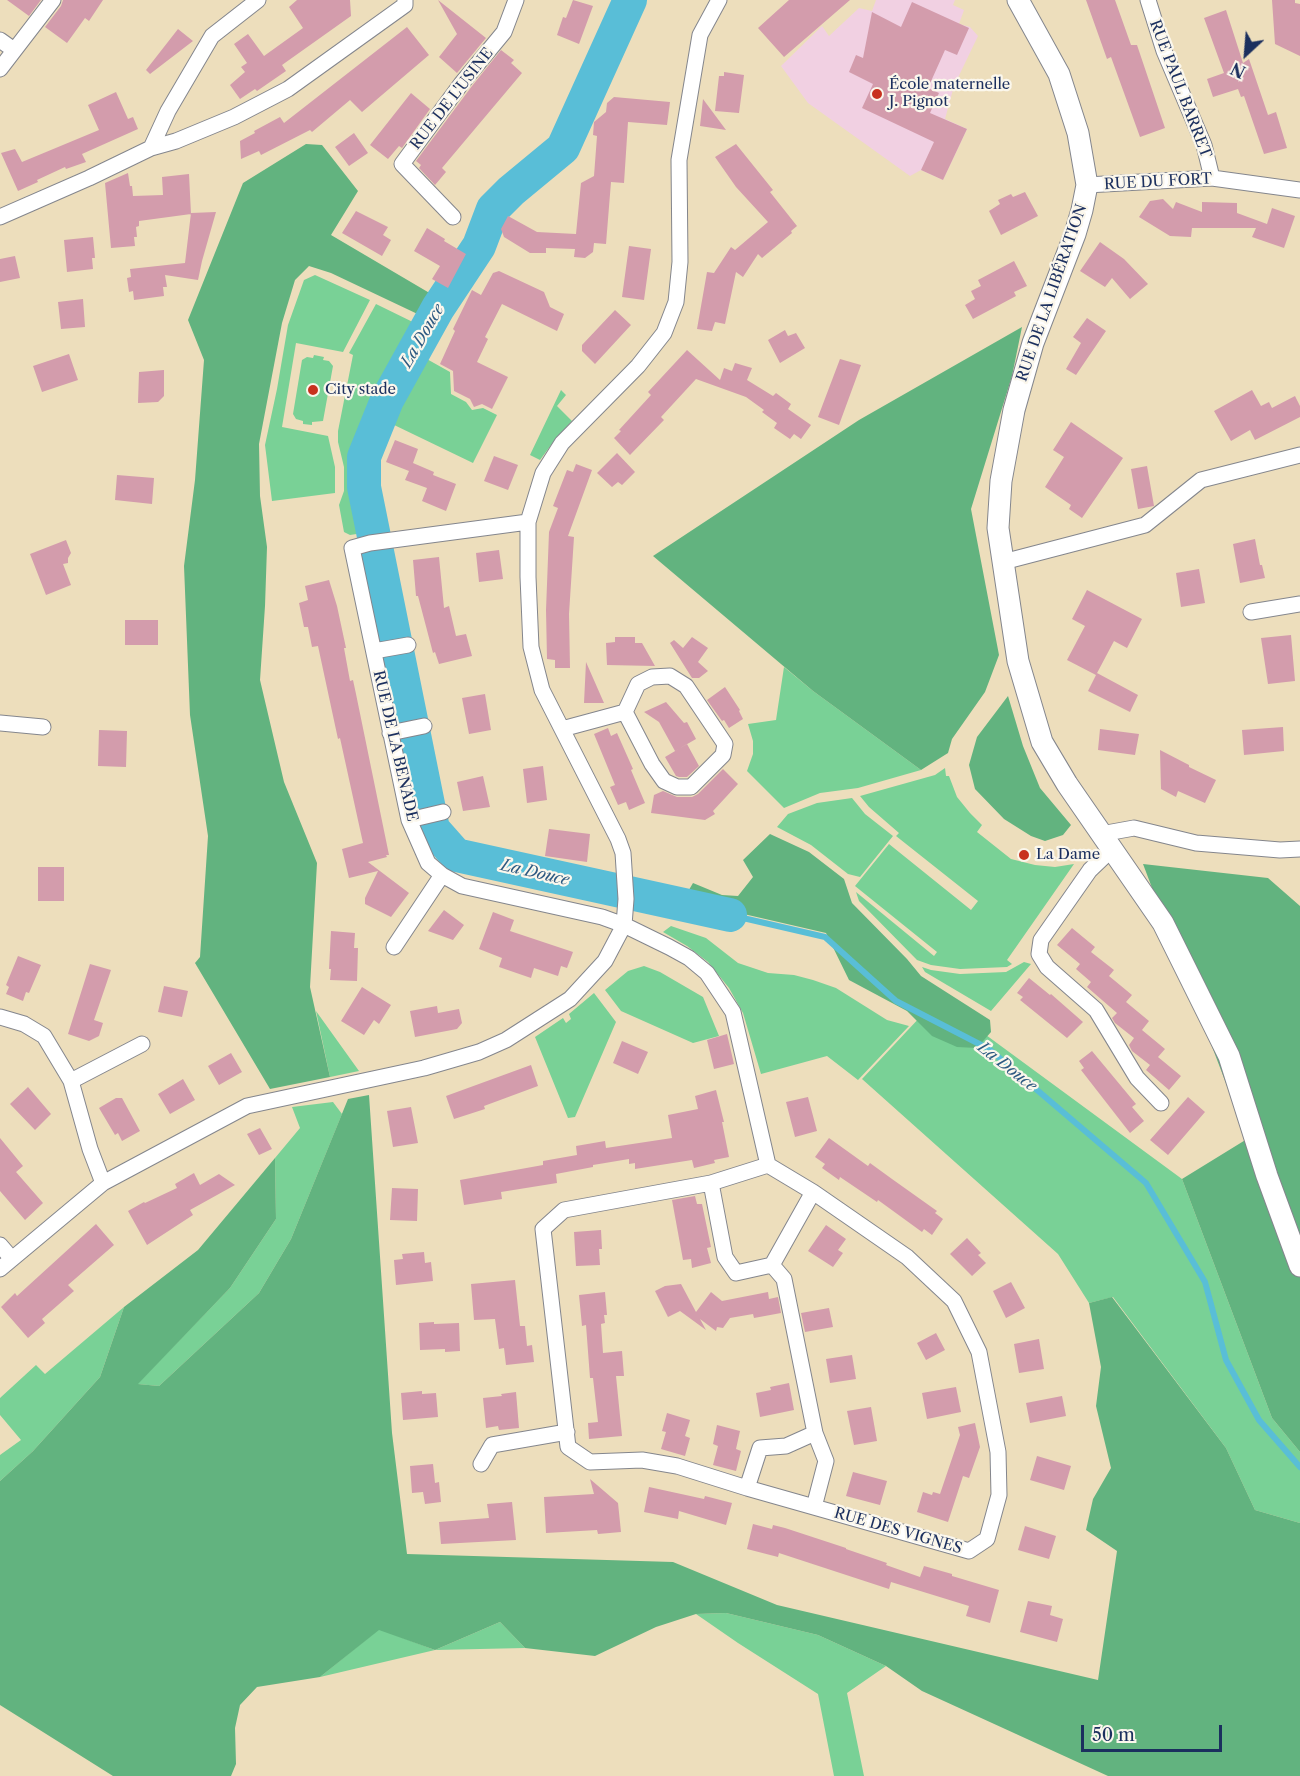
<!DOCTYPE html>
<html>
<head>
<meta charset="utf-8">
<style>
  body { margin:0 }
  #map { position:relative; width:1300px; height:1776px; overflow:hidden; background:#eddebc; font-family:"Libre Caslon Text",serif }
  canvas { display:block }
  .north { position:absolute; left:1216px; top:24px; width:60px; height:60px; -webkit-text-stroke:4px #fbf7ec; paint-order:stroke; rotate:206deg; font-size:16px; font-weight:700; line-height:24px; text-align:center; color:#1b2f5e }
  .north::after { content:''; display:block; margin:auto; width:21px; height:27px; background:#1b2f5e; clip-path:polygon(50% 0,100% 100%,50% 72%,0 100%) }
  .scale { position:absolute; left:1081px; top:1725px; width:141px; height:27px; box-sizing:border-box; border:3px solid #1b2f5e; border-top:0; padding-left:8px; font-size:18px; line-height:21px; white-space:nowrap; color:#1b2f5e; -webkit-text-stroke:4px #fbf7ec; paint-order:stroke }
</style>
</head>
<body>
<div id="map">
<canvas width="1300" height="1776"></canvas>
<div class="north">N</div>
<div class="scale">50 m</div>
</div>
<script>
const c = document.querySelector('canvas').getContext('2d');
c.lineJoin = 'round';
function paint(path, color) { c.fillStyle = color; c.fill(path, 'evenodd'); }
const poly = rows => new Path2D(rows.map(r => 'M' + r).join(''));
function trace(path, color, width, dash) { c.strokeStyle = color; c.lineWidth = width; c.lineCap = dash ? 'butt' : 'round'; c.setLineDash(dash || []); c.stroke(path); }
function label(font, color, halo, rows, align = 'center') {
  c.font = font + ' "Libre Caslon Text",serif'; c.lineWidth = 4.5; c.setLineDash([]); c.textBaseline = 'middle'; c.strokeStyle = halo; c.fillStyle = color; for (const [text, x, y, turn = 0] of rows) {
    c.save(); c.translate(x, y); c.rotate((+turn || 0) * Math.PI / 180); c.textAlign = isNaN(turn) ? turn : align; if (halo) c.strokeText(text, 0, 0); c.fillText(text, 0, 0); c.restore();
  }
}
paint(poly([
  [876,0,955,0,953,5,964,10,959,24,970,27,978,36,954,86,945,119,967,129,943,180,921,170,910,176,808,103,781,66,822,26,829,36,859,8,872,11]
]), '#f1d0e2');
paint(poly([
  [315,275,370,300,343,352,296,343,282,427,328,436,335,467,335,493,272,501,265,445,277,389,288,325,304,280],
  [376,304,423,327,385,398,361,456,362,486,370,532,350,535,344,532,339,505,344,491,344,467,338,442,338,431,353,355,349,353],
  [314,355,324,357,323,360,329,361,333,366,323,421,312,422,312,425,303,424,303,421,296,419,293,414,302,360,307,357,313,358],
  [425,358,450,372,451,394,466,402,472,410,483,408,497,415,473,463,390,423],
  [561,390,566,395,557,406,572,421,554,441,540,460,530,455],
  [784,667,813,691,921,770,858,788,820,793,784,808,747,771,753,754,753,741,748,724,776,720],
  [945,768,946,776,949,776,957,797,970,813,982,825,977,832,1011,859,1035,865,1055,867,1074,864,1007,960,1012,964,1007,967,960,969,931,965,917,960,859,901,856,892,934,956,937,952,855,886,889,844,971,910,978,901,896,836,899,833,869,807,860,796,935,775],
  [852,798,865,814,893,836,860,877,848,874,811,845,777,827,788,814,817,803],
  [671,926,706,938,738,963,768,973,794,975,813,980,836,988,887,1020,909,1026,858,1080,827,1056,761,1074,743,1013,729,988,708,962,687,946,663,932],
  [1024,962,1031,964,991,1011,925,972,922,967,931,970,960,974,1006,972],
  [644,966,660,972,703,997,719,1036,693,1043,621,1011,605,990,628,971],
  [594,993,616,1022,575,1117,568,1118,535,1037,563,1018,566,1023,571,1019,569,1014],
  [937,999,1182,1179,1272,1418,1300,1452,1300,1523,1255,1510,1226,1448,1113,1297,1089,1303,1058,1254,862,1079],
  [316,1011,359,1071,330,1077],
  [333,1102,342,1114,291,1239,259,1293,159,1386,137,1384,230,1288,276,1219,275,1158,300,1128,292,1107],
  [124,1307,100,1377,33,1451,0,1481,0,1455,21,1440,0,1415,0,1398,36,1365,45,1374],
  [726,1613,818,1635,886,1666,847,1693,864,1776,834,1776,818,1694,738,1643,696,1614],
  [500,1622,525,1648,435,1650,320,1677,379,1629,435,1650]
]), '#79d196');
paint(poly([
  [306,144,322,145,358,191,331,235,438,298,426,318,331,273,309,266,295,280,282,323,259,444,260,496,267,547,265,606,260,680,284,782,317,863,310,987,330,1077,270,1089,195,963,200,957,208,836,190,715,184,566,195,480,204,360,188,320,243,183],
  [1022,327,1012,376,971,509,999,655,985,692,952,739,948,753,921,770,813,691,653,556,859,420],
  [1008,696,1023,746,1040,788,1071,825,1063,835,1045,841,1031,836,1004,819,975,789,969,765,977,737],
  [770,834,809,852,844,879,852,903,907,959,921,976,990,1020,991,1032,977,1048,957,1047,932,1036,907,1011,849,980,826,933,683,900,693,883,722,895,738,896,753,877,743,860],
  [1143,864,1268,878,1300,906,1300,1452,1272,1418,1182,1179,1247,1139],
  [369,1095,392,1433,407,1554,673,1562,777,1605,1098,1680,1117,1551,1086,1530,1093,1499,1111,1468,1096,1406,1101,1367,1089,1303,1112,1297,1226,1448,1255,1510,1300,1523,1300,1776,1108,1776,922,1691,886,1666,818,1635,726,1613,696,1614,656,1627,595,1656,525,1648,500,1622,435,1650,379,1630,320,1677,257,1687,240,1705,235,1728,236,1764,231,1776,113,1776,0,1705,0,1481,33,1451,100,1377,124,1307,198,1250,275,1158,276,1219,230,1288,138,1384,159,1386,259,1293,291,1239,348,1099]
]), '#62b37f');
trace(poly([
  [730,915,825,937,896,1001,989,1049,1146,1183,1205,1282,1226,1360,1259,1420,1300,1467]
]), '#59bed7', 6);
trace(poly([
  [630,0,563,148,511,191,493,209,479,246,438,308,387,400,364,457,364,487,433,829,456,855,730,915]
]), '#59bed7', 34);
paint(poly([
  [7,0,41,0,29,16],
  [63,0,103,0,89,21,85,18,67,43,45,27,61,6],
  [297,0,350,0,351,16,282,65,286,71,257,91,255,89,240,99,230,85,245,72,241,67,247,63,234,44,248,34,264,56,303,28,289,7],
  [438,0,486,38,457,73,439,57,457,34],
  [573,0,593,6,579,44,557,35,563,17,566,18],
  [789,0,850,0,784,57,758,28],
  [1086,0,1115,0,1131,45,1137,45,1165,128,1140,137,1111,57,1107,59],
  [1272,0,1295,0,1295,3,1300,4,1300,56,1275,44],
  [912,2,969,28,957,55,945,50,928,88,939,93,930,113,967,129,943,180,921,170,934,142,862,108,873,84,849,72,856,55,863,58,872,12,901,27],
  [1226,10,1243,63,1249,59,1268,115,1276,112,1287,148,1264,154,1244,96,1241,97,1238,89,1213,97,1207,79,1224,73,1204,18],
  [407,27,429,55,362,112,350,100,312,132,310,130,261,155,259,151,241,159,240,141,255,133,254,131,280,117,284,123],
  [178,29,193,41,150,74,146,70],
  [501,50,514,60,511,63,522,73,442,168,446,172,435,185,419,168,421,165,416,161,472,86],
  [724,72,744,75,739,113,715,111,719,76,724,76],
  [116,92,128,119,133,117,138,129,82,154,86,162,66,169,65,167,37,180,38,182,18,191,1,153,15,149,22,162,99,130,88,105],
  [411,93,430,109,402,148,399,146,388,159,370,145],
  [614,97,670,102,667,125,628,122,624,183,611,182,606,244,594,243,593,252,585,258,574,257,575,249,546,248,546,253,530,253,504,237,501,229,508,216,537,232,576,234,581,183,594,176,597,136,593,135,594,122,606,112,607,103],
  [703,99,726,130,700,126],
  [354,133,368,153,349,166,335,147],
  [736,144,773,190,770,192,797,226,791,231,792,233,762,258,758,254,743,277,736,272,725,324,715,322,712,331,697,329,707,272,714,273,731,247,735,250,768,222,736,187,715,157],
  [128,173,130,186,132,186,133,196,163,195,162,177,189,174,191,214,139,221,139,226,136,227,137,237,134,237,135,246,111,248,105,183],
  [1025,192,1038,216,1001,235,989,211,1000,204,998,200,1011,194,1013,197],
  [1163,199,1173,209,1176,202,1202,212,1202,202,1237,203,1237,213,1267,224,1272,208,1295,216,1284,248,1252,237,1256,228,1192,228,1191,237,1170,236,1139,217,1150,201],
  [356,211,388,227,383,235,391,240,382,256,342,233],
  [216,212,202,261,198,280,165,275,167,287,163,287,164,296,134,300,133,291,129,292,127,278,131,277,130,269,185,263,191,213],
  [427,228,445,239,444,241,466,254,448,288,432,279,440,266,414,251],
  [93,237,95,258,92,258,93,269,67,272,64,240],
  [1100,242,1124,259,1148,284,1130,299,1112,278,1105,287,1080,271],
  [629,246,651,249,644,300,622,297],
  [15,256,20,278,0,282,0,259],
  [1014,261,1027,286,1014,292,1016,296,973,319,965,305,975,299,971,291,981,286,978,280],
  [499,271,544,292,550,307,564,314,557,331,502,304,485,337,488,339,477,362,508,377,492,409,482,404,474,407,470,399,454,391,453,371,440,364,455,331,453,329,472,290,481,295,493,273],
  [83,299,85,327,61,329,58,302],
  [615,310,631,325,595,364,582,351,582,345],
  [1087,318,1106,331,1076,375,1066,369,1081,343,1073,337],
  [785,330,788,336,796,333,805,348,780,363,768,340],
  [687,350,720,380,724,368,732,371,735,363,752,368,747,380,773,396,776,393,791,404,788,409,811,425,801,439,794,434,790,439,774,428,777,423,762,412,764,410,746,397,696,379,661,417,664,420,630,455,614,438,621,431,619,430,651,395,648,392],
  [69,354,78,380,42,392,33,366],
  [840,359,861,365,839,425,818,417],
  [164,370,164,396,158,402,138,403,139,372],
  [1252,390,1261,406,1269,402,1272,408,1295,396,1300,406,1300,417,1255,440,1250,430,1231,441,1214,411],
  [1071,422,1123,458,1082,518,1069,509,1071,505,1045,487,1064,457,1053,450],
  [395,440,418,449,413,463,434,472,433,475,456,484,446,511,422,501,427,488,405,480,409,471,386,462],
  [617,453,635,472,622,485,618,482,612,487,597,473],
  [494,456,518,465,508,490,484,481],
  [576,464,592,470,568,536,574,537,569,614,570,668,555,668,555,660,547,659,546,610,549,532,558,508,553,506,567,470,573,472],
  [1147,466,1154,506,1138,509,1131,469],
  [117,475,154,478,152,504,115,500],
  [1255,539,1260,565,1262,565,1265,578,1240,583,1233,544],
  [66,540,71,553,68,558,68,563,63,564,71,585,46,595,30,554],
  [499,550,503,579,479,582,476,553],
  [439,557,444,608,449,606,456,636,466,634,472,656,439,664,435,652,433,653,418,596,416,596,413,560],
  [1199,569,1205,603,1181,607,1176,573],
  [329,580,337,606,346,648,344,648,350,681,353,680,356,694,389,855,386,855,387,857,368,862,409,893,391,917,365,904,365,898,378,871,349,878,342,849,363,843,340,738,338,739,318,646,312,647,308,627,304,627,299,603,308,600,305,586],
  [1087,590,1142,619,1127,648,1114,641,1096,675,1067,660,1085,626,1072,619],
  [125,620,158,620,158,645,125,645],
  [1291,635,1295,681,1268,684,1261,638],
  [615,637,635,637,635,643,642,643,655,666,607,665,606,643,615,642],
  [692,637,708,648,698,662,708,671,699,678,692,678,670,643,674,640,683,648],
  [586,662,604,703,584,703],
  [1097,673,1138,695,1130,712,1088,691],
  [725,687,740,710,739,711,743,719,729,728,724,720,722,721,707,700],
  [485,694,491,730,469,734,462,698],
  [666,702,684,723,687,722,696,739,675,751,659,722,644,712],
  [1283,727,1284,751,1244,755,1242,730],
  [608,728,611,736,617,733,633,769,631,770,645,803,629,810,626,802,618,805,610,787,615,785,594,734],
  [1100,729,1139,734,1135,755,1098,750],
  [99,730,127,731,126,767,98,766],
  [687,744,699,766,687,777,679,777,676,776,665,757],
  [1160,750,1189,765,1189,767,1216,780,1205,803,1178,791,1176,797,1161,789],
  [543,766,547,800,527,803,523,769],
  [723,769,738,784,713,811,715,814,705,820,651,813,654,795,663,791,677,797,692,797,698,794],
  [483,776,490,807,463,811,457,782],
  [549,829,590,834,587,862,545,856],
  [38,867,64,867,64,901,38,901],
  [444,910,464,925,453,940,428,931],
  [493,912,514,920,510,931,573,952,567,968,561,966,558,976,534,968,531,978,499,967,502,958,479,949],
  [1072,928,1095,947,1091,952,1114,970,1109,976,1132,995,1126,1002,1149,1021,1142,1030,1165,1049,1158,1057,1181,1076,1169,1090,1146,1070,1150,1065,1132,1051,1129,1045,1134,1038,1115,1023,1112,1018,1117,1013,1087,987,1091,982,1076,969,1080,964,1057,945],
  [331,931,355,933,354,948,358,948,357,981,330,980,331,969,329,969],
  [18,956,41,965,29,993,26,992,23,1001,6,994,9,987,6,985],
  [90,964,111,970,94,1020,103,1023,99,1036,89,1041,68,1034],
  [1029,978,1050,995,1051,994,1083,1022,1067,1038,1020,1000,1023,997,1017,993],
  [164,986,188,991,182,1017,158,1012],
  [362,987,391,1005,379,1024,374,1020,364,1035,341,1021],
  [437,1006,438,1013,459,1009,462,1023,457,1029,415,1037,410,1011],
  [727,1034,734,1064,714,1069,707,1040],
  [622,1041,648,1052,638,1074,613,1063],
  [1092,1051,1136,1104,1132,1107,1144,1121,1130,1133,1081,1070,1084,1068,1079,1061],
  [231,1053,242,1072,219,1085,208,1066],
  [531,1065,538,1086,484,1106,485,1109,454,1119,446,1096],
  [183,1079,195,1100,170,1114,158,1094],
  [28,1087,51,1114,35,1130,10,1104],
  [716,1090,724,1122,722,1122,729,1157,714,1160,715,1163,694,1168,692,1160,635,1169,635,1163,629,1164,629,1159,593,1165,593,1167,556,1174,557,1183,501,1192,502,1199,464,1205,460,1180,543,1165,543,1161,577,1155,576,1146,605,1141,606,1148,672,1138,668,1115,698,1109,695,1096],
  [808,1097,817,1131,795,1137,786,1102],
  [1188,1097,1205,1112,1168,1155,1150,1140],
  [116,1098,122,1098,140,1131,122,1141,118,1133,115,1135,99,1108],
  [411,1107,418,1143,393,1147,387,1111],
  [260,1128,272,1149,259,1155,247,1134],
  [0,1138,23,1166,16,1172,43,1203,25,1220,0,1191],
  [829,1138,868,1166,870,1163,892,1179,937,1211,935,1213,943,1219,932,1235,924,1229,922,1232,878,1200,877,1202,840,1177,839,1180,822,1168,825,1164,815,1157],
  [194,1173,200,1185,219,1174,235,1185,190,1210,193,1215,147,1245,128,1211,144,1202,145,1203,177,1188,175,1184],
  [392,1188,418,1189,417,1221,390,1220],
  [695,1196,697,1204,702,1204,711,1247,707,1248,711,1263,692,1268,691,1259,683,1260,672,1200],
  [96,1224,114,1245,68,1285,74,1291,42,1319,45,1323,28,1338,1,1307,15,1293,17,1296],
  [826,1225,846,1239,838,1250,843,1253,833,1267,808,1251],
  [601,1230,602,1249,599,1249,600,1265,576,1266,574,1232],
  [967,1238,981,1253,978,1255,986,1263,972,1276,950,1254],
  [424,1252,425,1263,431,1262,433,1281,396,1285,394,1260,403,1259,402,1254],
  [515,1280,520,1326,525,1326,527,1346,532,1345,534,1362,506,1365,504,1348,499,1349,495,1319,474,1320,471,1284],
  [1011,1282,1025,1308,1006,1318,993,1291],
  [681,1284,696,1312,711,1292,722,1301,768,1292,769,1299,778,1297,781,1313,754,1318,753,1314,730,1318,723,1328,717,1327,716,1331,700,1319,706,1330,680,1311,668,1317,655,1291,665,1286],
  [605,1292,607,1315,604,1315,605,1323,601,1324,603,1353,622,1351,624,1376,616,1376,622,1436,589,1439,588,1423,598,1422,593,1378,590,1378,586,1325,582,1326,579,1295],
  [829,1308,833,1327,805,1332,801,1313],
  [434,1322,434,1324,459,1323,460,1351,445,1352,445,1349,420,1350,419,1323],
  [936,1333,945,1350,926,1360,917,1343],
  [1039,1339,1044,1369,1019,1373,1014,1344],
  [852,1355,856,1379,830,1383,826,1359],
  [789,1383,794,1410,760,1417,756,1393,771,1390,770,1387],
  [956,1387,961,1412,927,1419,922,1393],
  [422,1391,422,1394,436,1393,438,1417,403,1420,401,1393],
  [516,1392,519,1428,499,1430,498,1426,486,1428,483,1398,502,1396,501,1394],
  [1062,1396,1066,1416,1030,1423,1026,1403],
  [871,1407,877,1441,854,1445,847,1411],
  [667,1413,690,1420,685,1436,690,1438,685,1456,661,1449,666,1432,662,1431],
  [975,1423,980,1447,969,1478,963,1476,948,1522,917,1512,923,1492,932,1495,933,1492,940,1494,960,1435,958,1427],
  [717,1425,740,1431,736,1449,741,1451,736,1471,713,1465,718,1446,713,1444],
  [1037,1456,1071,1466,1064,1490,1030,1480],
  [433,1464,435,1483,439,1482,441,1502,425,1504,423,1492,412,1493,410,1466],
  [853,1472,887,1481,880,1505,846,1496],
  [590,1479,618,1503,621,1532,598,1534,597,1530,546,1533,544,1497,594,1494],
  [649,1487,704,1499,705,1496,732,1503,726,1525,679,1511,678,1519,644,1512],
  [512,1502,516,1540,441,1544,439,1522,489,1518,487,1504],
  [753,1524,772,1529,773,1525,785,1528,846,1548,846,1549,887,1563,886,1565,920,1577,924,1566,952,1574,952,1576,999,1590,990,1623,966,1616,969,1606,891,1582,889,1589,779,1553,778,1557,747,1549],
  [1025,1526,1056,1536,1049,1559,1018,1550],
  [1028,1601,1052,1606,1050,1615,1063,1619,1057,1642,1020,1632]
]), '#d39cac');
const street = poly([
  [1148,0,1164,51,1204,145,1212,178],
  [0,40,14,50],
  [0,69,53,0],
  [151,148,168,111,212,36,258,0],
  [1087,185,1212,178,1300,190],
  [0,217,89,178,151,148,176,141,234,117,288,89,405,5,405,0],
  [453,217,402,164,461,84,504,32,516,0],
  [528,522,370,543,352,548,409,820,428,863,442,875,462,886,602,917,624,925,669,947,689,958,707,973,733,1012,768,1165],
  [1003,562,1145,525,1201,480,1300,455],
  [1251,612,1300,604],
  [374,651,408,645],
  [0,723,43,727],
  [562,729,625,712,652,764,664,781,677,787,691,787,723,755,725,744,686,686,670,676,652,677,638,684,625,712],
  [390,733,424,726],
  [409,820,443,812],
  [1101,834,1134,828,1196,843,1280,850,1300,849],
  [1112,849,1090,870,1041,940,1039,954,1047,967,1096,1010,1137,1078,1161,1103],
  [394,947,442,875],
  [0,1017,24,1024,44,1036,71,1081,90,1149,103,1183],
  [71,1081,142,1044],
  [768,1165,813,1192,907,1257,954,1301,979,1352,998,1452,999,1495,987,1539,969,1551,747,1488,677,1466,642,1460,590,1462,568,1447,543,1229,564,1210,711,1183,768,1165],
  [711,1183,725,1257,736,1273,772,1265],
  [813,1192,772,1265,784,1279,815,1433,826,1461,814,1507],
  [0,1245,12,1259],
  [0,1269,103,1183,247,1106,424,1068,479,1052,506,1040,570,999,605,961,624,925,626,899,623,853,618,839,542,690,531,647,528,577,528,522,543,473,562,443,638,366,664,333,676,302,680,262,679,160,700,35,719,0],
  [481,1464,492,1445,567,1432],
  [747,1488,760,1448,786,1446,815,1433]
]);
const secondary = poly([
  [1018,0,1059,74,1078,133,1087,185,1082,210,1075,234,1033,343,1014,410,1001,481,998,528,1018,661,1042,742,1067,784,1163,923,1229,1056,1267,1176,1300,1266]
]);
trace(street, '#84868d', 17);
trace(secondary, '#84868d', 23);
trace(street, '#fff', 15);
trace(secondary, '#fff', 21);
for (const [x, y, r, color] of [
  [877,94,6,"#c8321e"],
  [313,390,6,"#c8321e"],
  [1024,855,6,"#c8321e"]
]) { const dot = new Path2D(); dot.arc(x, y, r, 0, 2 * Math.PI); c.fillStyle = color; c.fill(dot); trace(dot, '#fbf7ec', 2); }
label('15px', '#1b2f5e', '#fbf7ec', [
  ["École maternelle",889,85],
  ["J. Pignot",889,102],
  ["City stade",325,390],
  ["La Dame",1036,855]
], 'left');
label('15px', '#1b2f5e', '#fbf7ec', [
  ["RUE PAUL BARRET",1180,89,69],
  ["RUE DE L'USINE",452,99,-52],
  ["RUE DU FORT",1158,182,-3],
  ["RUE DE LA LIBÉRATION",1052,293,-71],
  ["RUE DE LA BENADE",395,746,77],
  ["RUE DES VIGNES",898,1531,16]
]);
label('italic 16px', '#2e5a82', '#fbf7ec', [
  ["La Douce",423,336,-60],
  ["La Douce",535,873,13],
  ["La Douce",1007,1067,38]
]);
</script>
</body>
</html>
